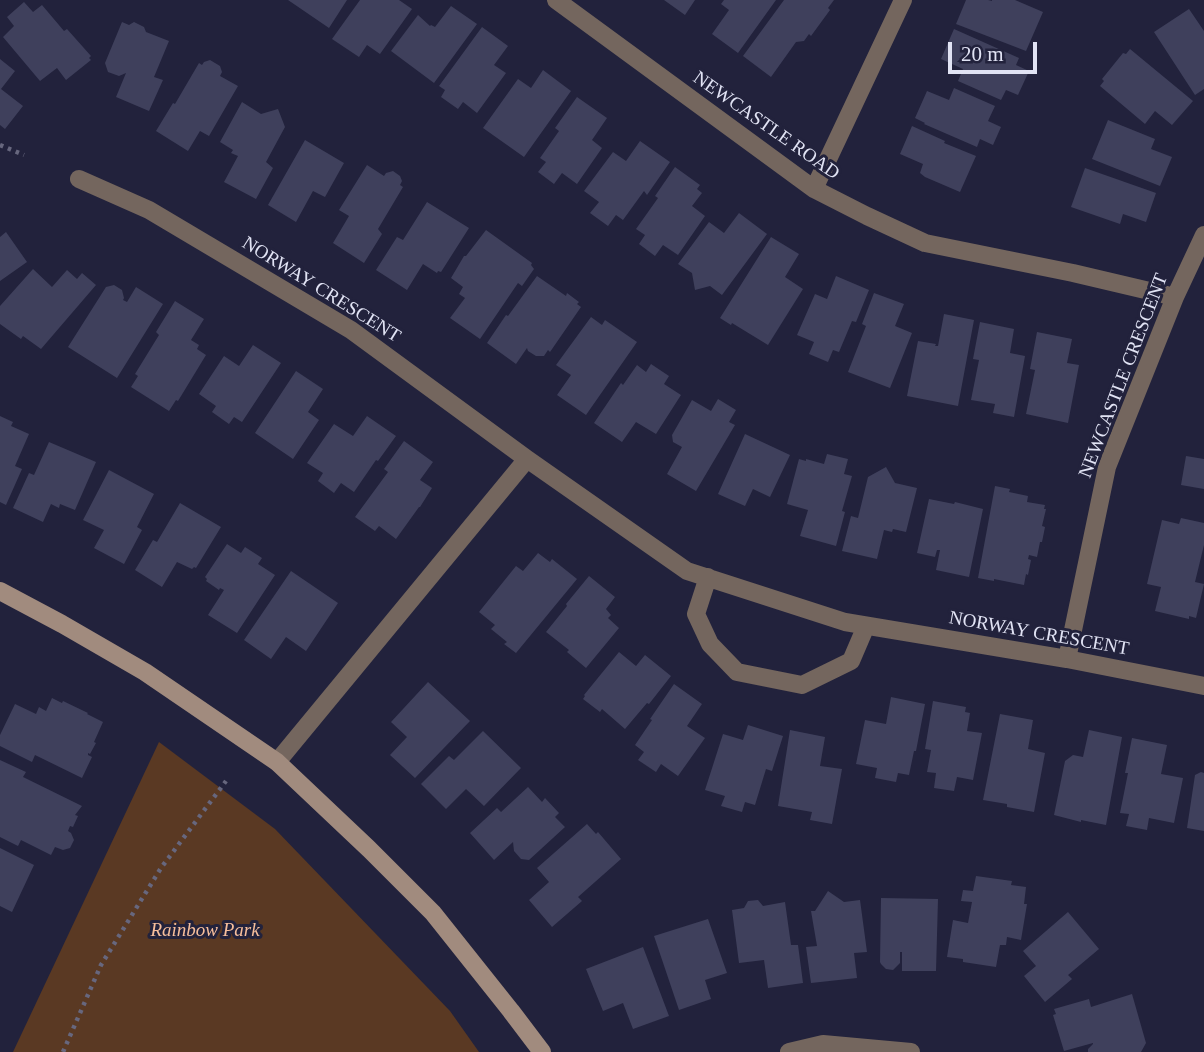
<!DOCTYPE html>
<html>
<head>
<meta charset="utf-8">
<style>
  body { margin:0 }
  #map { position:relative; width:1204px; height:1052px; overflow:hidden; background:#22223c; font-family:Georgia,serif }
  canvas { display:block }
  .scale { position:absolute; left:948px; top:42px; width:89px; height:32px; box-sizing:border-box; border:4px solid #e1e3f4; border-top:0; padding-left:9px; font-size:21px; line-height:24px; white-space:nowrap; color:#e1e3f4; -webkit-text-stroke:5px #22223c; paint-order:stroke }
</style>
</head>
<body>
<div id="map">
<canvas width="1204" height="1052"></canvas>
<div class="scale">20 m</div>
</div>
<script>
const c = document.querySelector('canvas').getContext('2d');
c.lineJoin = 'round';
function paint(path, color) { c.fillStyle = color; c.fill(path, 'evenodd'); }
const poly = rows => new Path2D(rows.map(r => 'M' + r).join(''));
function trace(path, color, width, dash) { c.strokeStyle = color; c.lineWidth = width; c.lineCap = dash ? 'butt' : 'round'; c.setLineDash(dash || []); c.stroke(path); }
function label(font, color, halo, rows, align = 'center') {
  c.font = font + ' Georgia,serif'; c.lineWidth = 6; c.setLineDash([]); c.textBaseline = 'middle'; c.strokeStyle = halo; c.fillStyle = color; for (const [text, x, y, turn = 0] of rows) {
    c.save(); c.translate(x, y); c.rotate((+turn || 0) * Math.PI / 180); c.textAlign = isNaN(turn) ? turn : align; if (halo) c.strokeText(text, 0, 0); c.fillText(text, 0, 0); c.restore();
  }
}
paint(poly([
  [159,742,275,829,450,1011,479,1052,13,1052]
]), '#5a3923');
paint(poly([
  [288,0,347,0,329,28],
  [360,0,399,0,412,9,380,54,367,45,359,57,332,39],
  [664,0,695,0,685,15],
  [724,0,776,0,738,53,712,34,729,10,721,4],
  [784,0,834,0,828,8,830,10,811,36,809,34,804,41,796,42,771,77,743,56],
  [966,0,988,0,992,1,992,0,1015,0,1043,12,1026,51,956,24],
  [24,2,33,12,42,5,64,31,67,29,91,56,89,58,91,60,66,80,57,68,40,81,3,37,14,26,7,17],
  [451,6,477,24,434,83,391,51,418,15,430,26,431,25,435,27],
  [1189,9,1204,31,1204,89,1195,95,1154,32],
  [122,22,129,25,134,22,144,27,146,32,169,41,154,77,163,80,149,111,116,97,126,73,119,76,108,72,105,63],
  [482,27,508,46,494,65,506,73,477,113,463,102,458,109,441,97,445,90,439,86],
  [954,29,1019,58,1016,65,1029,71,1018,95,1006,90,1001,100,958,81,963,69,941,59],
  [1130,49,1193,101,1172,125,1155,111,1145,124,1100,86,1104,81,1102,79,1123,53,1126,54],
  [0,59,15,71,1,89,23,106,5,129,0,125],
  [210,60,220,66,222,72,220,76,238,86,209,136,200,131,188,151,156,131,173,103,175,104,199,63,202,65,204,62],
  [543,70,571,91,524,157,483,128,518,79,531,88],
  [954,88,995,106,988,121,1001,127,993,145,980,139,977,147,924,124,925,123,915,118,927,91,949,100],
  [577,97,607,118,592,140,602,148,577,184,562,173,554,184,538,172,546,162,540,158,559,131,555,128],
  [242,102,261,114,278,109,285,127,266,162,273,168,256,199,224,182,238,156,231,153,233,150,220,142],
  [1108,120,1155,139,1151,149,1172,157,1160,186,1092,159],
  [912,126,945,141,944,143,976,156,960,192,925,177,920,173,923,164,900,154],
  [305,140,344,163,325,197,313,191,296,222,268,205],
  [640,141,670,162,647,195,644,191,623,220,616,215,608,226,590,213,599,202,584,191,613,152,626,161],
  [367,165,384,176,386,173,393,171,400,176,402,181,400,185,403,187,378,229,382,234,364,263,333,243,349,216,339,210],
  [675,167,700,185,697,189,702,193,692,206,705,216,678,255,663,245,655,256,639,244,645,235,636,229,658,198,655,196],
  [1085,168,1156,193,1146,222,1123,214,1120,224,1071,207],
  [427,202,469,228,441,272,438,271,437,273,423,264,407,290,376,270,397,237,403,240],
  [739,213,767,234,722,295,710,286,695,290,692,273,678,264,709,222,724,233],
  [486,230,532,263,531,265,534,269,522,286,518,283,480,339,450,318,465,298,459,294,463,287,451,278,464,256,466,256],
  [6,232,27,262,0,281,0,237],
  [771,237,799,254,785,277,803,289,768,345,732,323,731,325,720,318],
  [33,269,52,287,67,270,77,279,82,273,96,285,41,349,23,336,21,339,0,324,0,306],
  [537,276,566,296,567,293,579,302,577,304,581,307,550,352,548,350,544,356,536,356,528,351,527,348,516,364,487,343,506,315,508,316],
  [836,276,869,290,856,322,852,321,839,352,833,350,828,362,809,354,814,342,797,335,815,294,827,299],
  [114,285,122,290,124,298,123,300,127,302,136,287,163,304,117,378,68,347,106,287],
  [874,293,904,304,895,326,912,333,890,388,848,372,866,326,862,324],
  [175,301,204,319,191,340,199,345,197,349,206,355,178,401,176,400,169,411,131,387,138,376,135,374,159,335,156,332],
  [944,314,974,320,958,406,907,396,918,341,936,344,935,346,938,346],
  [591,317,602,325,605,320,637,342,586,415,557,395,571,375,556,365],
  [980,322,1014,329,1010,353,1025,356,1014,417,993,413,995,404,971,400,979,360,973,359],
  [1037,332,1072,339,1067,363,1079,365,1068,423,1026,414,1035,370,1030,369],
  [253,345,281,363,242,422,234,417,229,424,212,412,216,406,199,394,224,356,239,366],
  [651,364,669,376,664,384,681,395,656,434,636,422,622,442,594,423,621,383,623,385,637,365,646,372],
  [296,371,323,389,308,412,319,420,293,459,255,433],
  [718,399,736,410,729,422,735,425,696,491,667,474,682,447,673,442,672,435,692,400,711,411],
  [0,416,13,422,11,426,29,434,15,466,22,469,6,505,0,502],
  [367,416,396,436,378,461,376,460,354,492,341,483,334,493,318,481,323,473,307,463,334,424,353,436],
  [745,434,790,455,770,497,753,489,745,506,718,494],
  [404,441,433,462,420,480,432,488,420,507,419,507,396,539,379,526,375,531,355,517,388,472,384,469],
  [49,442,96,462,75,510,60,504,59,508,51,504,43,522,13,508,29,473,34,475],
  [827,454,848,459,844,474,852,476,842,511,845,512,836,546,800,536,808,510,787,504,799,459,806,461,806,459,824,464],
  [1186,456,1204,459,1204,489,1181,485],
  [886,467,895,483,917,488,906,532,893,529,892,532,884,530,877,559,842,551,851,516,858,518,868,477],
  [109,470,154,494,137,527,142,530,124,564,94,548,104,530,83,520],
  [995,486,1010,489,1009,492,1028,496,1027,502,1045,505,1044,509,1046,509,1042,526,1045,527,1042,542,1040,542,1037,557,1029,555,1028,559,1031,560,1028,575,1026,574,1024,585,994,579,994,581,978,578],
  [929,499,954,504,955,502,983,509,969,577,936,570,940,550,937,550,935,557,917,553],
  [180,503,221,527,196,568,194,567,192,569,177,562,162,587,135,570,153,540,157,542],
  [1181,518,1204,523,1204,545,1195,582,1204,584,1196,618,1189,616,1189,619,1155,611,1161,587,1147,584,1162,520,1179,524],
  [227,544,241,553,245,547,262,558,258,564,275,575,237,633,208,615,224,590,220,588,219,590,206,581,207,579,205,577],
  [538,553,550,562,552,559,577,579,516,653,504,644,507,642,491,629,495,625,479,612,516,566,523,571],
  [291,571,338,603,306,651,286,637,271,659,244,640],
  [589,576,615,597,606,609,611,615,608,618,619,628,586,668,567,652,569,650,546,632,567,606,566,604],
  [619,652,636,666,645,655,671,676,649,704,647,703,625,729,602,709,600,712,583,699,585,696,584,695],
  [428,682,470,721,415,778,390,755,407,737,391,722],
  [674,684,702,704,687,726,705,738,678,776,661,764,656,772,638,760,644,752,635,745,652,720,650,719],
  [891,697,925,704,916,751,914,751,909,775,898,773,896,782,875,778,877,768,856,764,865,720,886,724],
  [52,698,62,703,63,701,88,713,87,714,103,722,94,742,96,743,90,754,88,753,88,755,92,757,82,778,35,755,32,762,0,746,0,735,15,704,36,714,39,707,46,711],
  [933,701,966,707,965,712,970,713,967,731,982,733,973,780,957,777,954,791,934,788,936,773,927,772,931,750,925,749],
  [1000,714,1033,720,1028,749,1045,753,1034,812,1007,807,1007,804,983,800],
  [748,725,783,736,772,771,766,769,755,805,745,802,742,812,721,806,725,796,705,790,723,734,743,740],
  [790,730,825,737,820,766,842,769,832,824,810,820,812,812,778,806],
  [1089,730,1122,737,1106,825,1081,820,1081,822,1054,815,1065,761,1073,755,1083,757],
  [483,731,521,768,484,806,466,789,446,809,421,784,449,756,454,760],
  [1132,738,1167,745,1161,774,1183,778,1174,823,1149,818,1147,830,1126,826,1129,814,1120,813,1128,773,1125,773],
  [0,760,26,772,23,777,82,806,75,815,78,816,73,827,70,826,68,831,71,833,74,840,70,848,63,850,55,847,51,855,21,840,18,846,0,837],
  [1201,772,1204,773,1204,831,1187,828,1195,775],
  [528,787,542,802,545,798,559,813,555,817,565,827,529,860,521,859,514,851,513,842,494,860,470,833,497,808,501,812],
  [587,824,596,834,598,832,621,859,578,897,582,901,552,927,529,900,549,882,537,868],
  [0,848,34,865,12,912,0,906],
  [976,876,1012,881,1011,885,1026,887,1024,904,1027,904,1021,940,1007,937,1006,945,1000,945,996,967,963,962,963,959,947,957,953,920,968,923,972,902,961,901,963,890,973,891],
  [828,891,844,902,860,900,867,952,854,953,857,978,811,983,806,947,817,946,811,911,815,911],
  [881,898,938,899,936,971,902,971,902,952,900,952,900,963,893,970,886,969,881,964,880,962],
  [758,900,763,906,785,902,791,945,798,945,803,983,768,988,764,960,739,963,732,910,744,908,748,901],
  [1068,912,1099,949,1068,975,1072,979,1045,1002,1024,976,1036,966,1023,951],
  [708,919,727,973,705,980,711,999,679,1010,654,936],
  [643,947,669,1016,633,1029,623,1003,603,1011,586,969],
  [1132,994,1146,1043,1141,1052,1088,1052,1088,1049,1093,1044,1093,1043,1064,1051,1053,1015,1056,1014,1054,1009,1089,999,1091,1007]
]), '#3f405c');
trace(poly([
  [0,145,24,155],
  [63,1052,101,965,161,868,226,781]
]), '#67677e', 4.5, [3.5, 5]);
trace(poly([
  [556,0,814,189,867,216,925,243,1073,273,1175,297],
  [79,179,149,210,351,330,527,459,687,571,845,622,1067,659,1204,686],
  [814,189,903,0],
  [708,577,696,614,710,644,737,672,802,685,851,661,866,626],
  [1067,659,1107,467,1175,297,1204,235],
  [277,762,527,459],
  [789,1052,823,1044,911,1052]
]), '#74665e', 18);
trace(poly([
  [0,591,62,624,145,672,277,762,369,849,433,913,511,1011,542,1052]
]), '#a18b7e', 18);
label('19px', '#e1e3f4', '#22223c', [
  ["NEWCASTLE ROAD",766,126,35],
  ["NORWAY CRESCENT",321,290,32],
  ["NEWCASTLE CRESCENT",1124,376,-69],
  ["NORWAY CRESCENT",1039,634,10]
]);
label('italic 19px', '#f6be9b', '#22223c', [
  ["Rainbow Park",205,931]
]);
</script>
</body>
</html>
